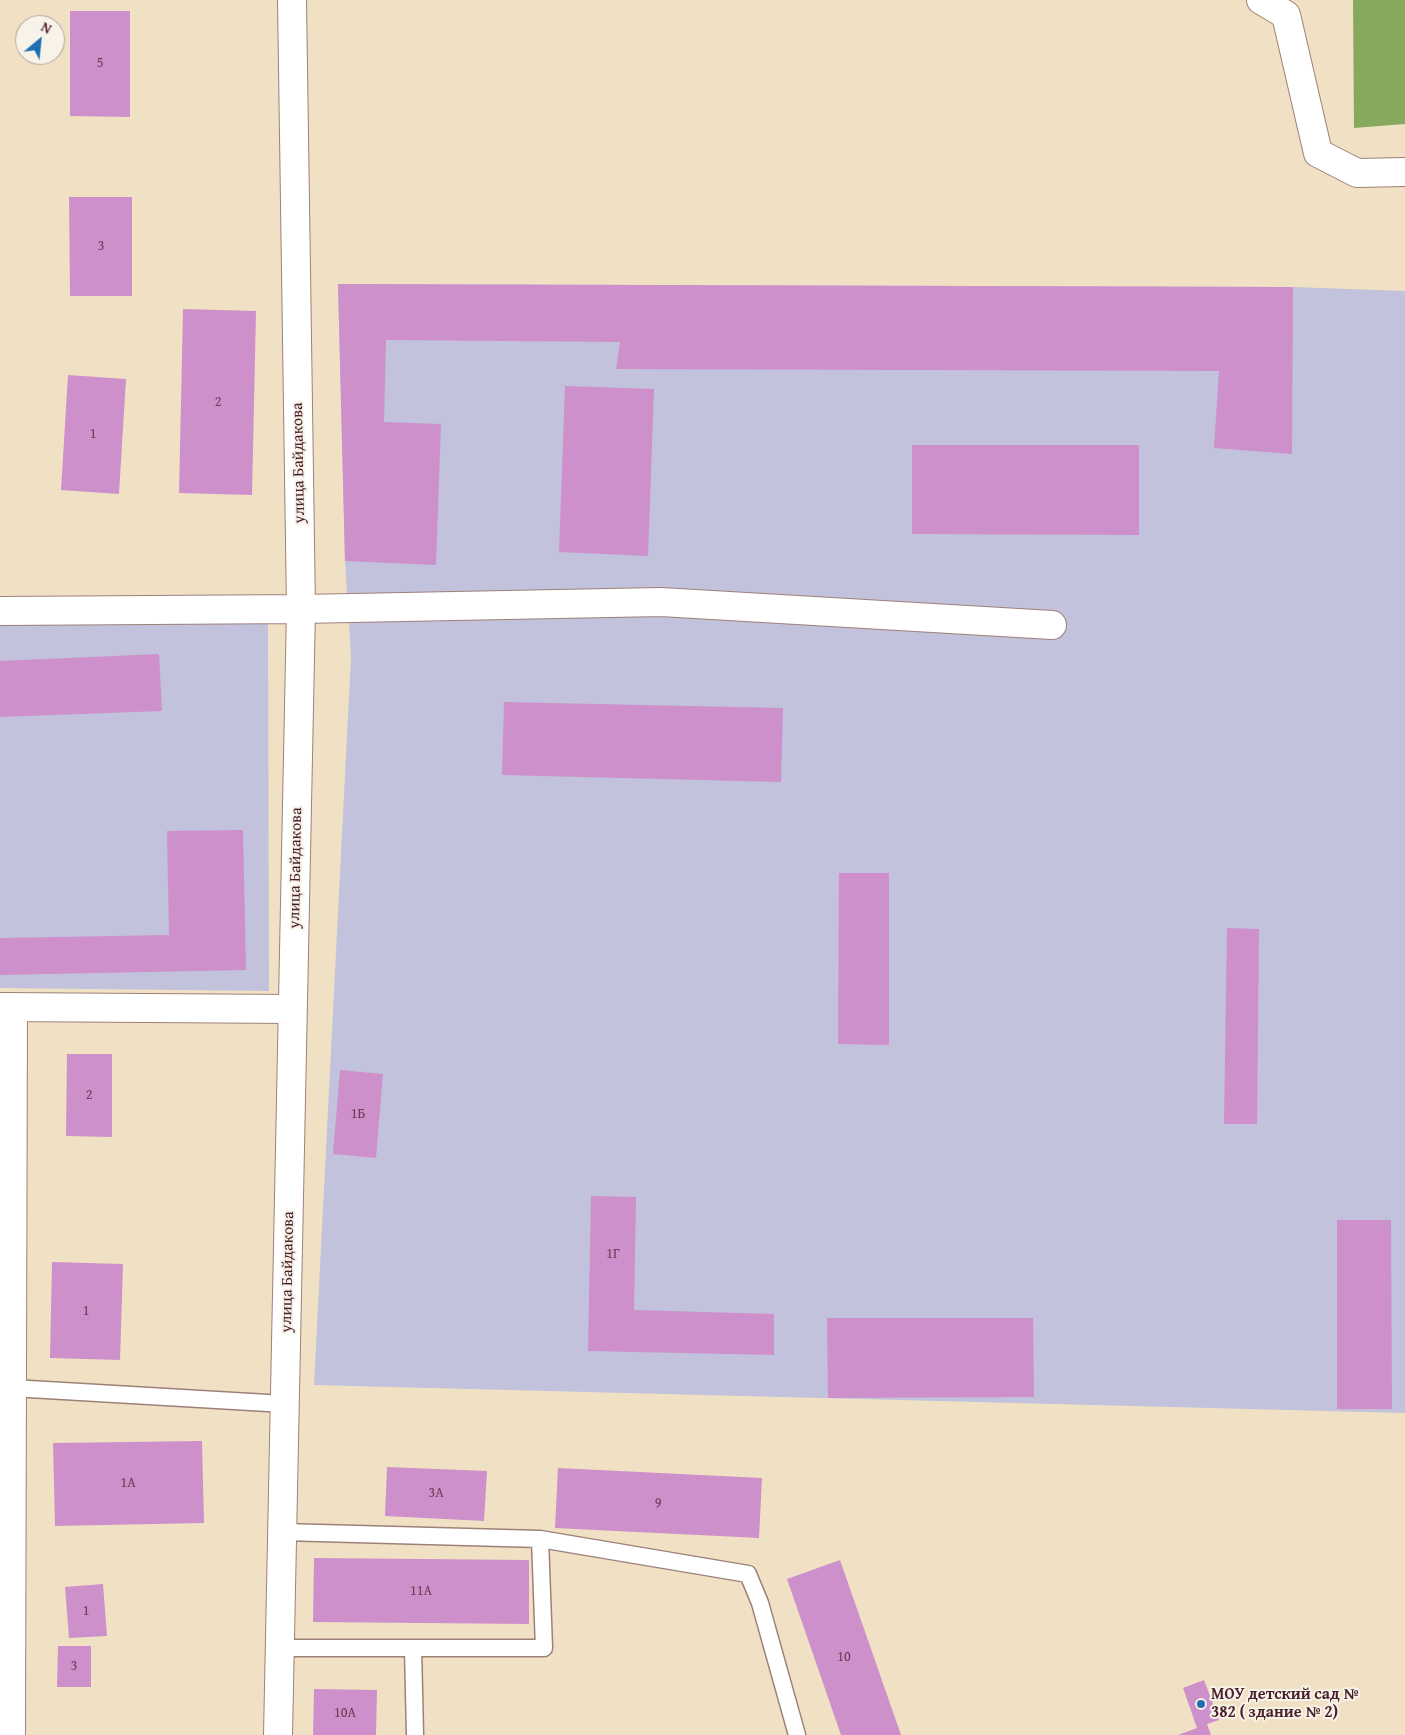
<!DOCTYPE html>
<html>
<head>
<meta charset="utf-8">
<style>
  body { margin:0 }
  #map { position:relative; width:1405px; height:1735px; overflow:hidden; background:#f1e1c4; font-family:"Gentium Book Plus",serif }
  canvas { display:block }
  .north { position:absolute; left:15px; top:15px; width:50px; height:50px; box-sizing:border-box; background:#f7f3e8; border:1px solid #b29e9c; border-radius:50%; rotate:28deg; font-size:14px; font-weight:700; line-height:20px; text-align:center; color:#4a1f2b }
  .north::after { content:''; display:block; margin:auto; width:18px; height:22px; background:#1f6fb2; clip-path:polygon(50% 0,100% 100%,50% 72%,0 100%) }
</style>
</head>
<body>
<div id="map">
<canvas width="1405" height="1735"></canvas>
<div class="north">N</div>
</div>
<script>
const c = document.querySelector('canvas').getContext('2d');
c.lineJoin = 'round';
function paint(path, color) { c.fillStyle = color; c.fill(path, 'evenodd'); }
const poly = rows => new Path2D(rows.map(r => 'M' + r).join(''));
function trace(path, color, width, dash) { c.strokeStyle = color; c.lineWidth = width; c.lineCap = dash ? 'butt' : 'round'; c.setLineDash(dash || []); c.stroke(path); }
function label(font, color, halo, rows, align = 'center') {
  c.font = font + ' "Gentium Book Plus",serif'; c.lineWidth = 4; c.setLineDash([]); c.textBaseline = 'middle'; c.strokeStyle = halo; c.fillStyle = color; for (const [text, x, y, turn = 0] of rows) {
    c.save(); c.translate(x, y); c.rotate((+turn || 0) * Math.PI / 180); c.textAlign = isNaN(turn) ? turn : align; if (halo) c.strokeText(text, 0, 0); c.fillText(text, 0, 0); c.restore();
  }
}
paint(poly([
  [338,284,1293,287,1405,291,1405,1413,314,1385,351,657,345,561],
  [268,621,269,991,0,988,0,622]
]), '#c2c2dc');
paint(poly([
  [1353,0,1405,0,1405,124,1354,128]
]), '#86a95e');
paint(poly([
  [70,11,130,11,130,117,70,116],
  [69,197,132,197,132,296,70,296],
  [338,284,1293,287,1292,454,1214,448,1219,371,616,369,620,342,386,340,384,422,441,424,436,565,345,561],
  [183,309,256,311,252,495,179,493],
  [68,375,126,379,119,494,61,490],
  [565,386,654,389,648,556,559,552],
  [912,445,1139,445,1139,535,912,534],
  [159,654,162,711,0,717,0,661],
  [504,702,783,708,781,782,502,775],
  [243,830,246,970,0,975,0,938,169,935,167,831],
  [839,873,889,873,889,1045,838,1044],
  [1227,928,1259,929,1257,1124,1224,1124],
  [67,1054,112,1054,112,1137,66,1136],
  [340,1070,383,1074,376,1158,333,1154],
  [591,1196,636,1197,634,1310,774,1314,774,1355,588,1351],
  [1337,1220,1391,1220,1392,1409,1337,1409],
  [52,1262,123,1264,120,1360,50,1358],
  [827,1318,1033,1318,1034,1397,828,1398],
  [202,1441,204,1523,55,1526,53,1443],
  [387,1467,487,1471,484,1521,385,1516],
  [558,1468,762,1478,759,1538,555,1528],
  [314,1558,529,1560,529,1624,313,1622],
  [840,1560,901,1735,841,1735,787,1579],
  [103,1584,107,1636,69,1638,65,1587],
  [58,1646,91,1646,91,1687,57,1687],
  [1204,1680,1219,1720,1207,1724,1211,1735,1178,1735,1197,1728,1183,1688],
  [314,1689,377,1690,376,1735,313,1735]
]), '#cd90ca');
const lane = poly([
  [12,1388,285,1404],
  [540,1539,748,1574,760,1603,797,1735],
  [280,1648,544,1648,540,1539,282,1532],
  [413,1648,415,1735]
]);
const street = poly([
  [1261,0,1286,15,1318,153,1357,173,1405,172],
  [0,611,301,609,661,602,1052,625],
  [0,1007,293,1009],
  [11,1735,13,1007],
  [278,1735,301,609,292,0]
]);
trace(lane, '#9e8078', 19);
trace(street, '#9e8078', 30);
trace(lane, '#fff', 16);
trace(street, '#fff', 28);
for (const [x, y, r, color] of [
  [1201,1704,5,"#1f6fb2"]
]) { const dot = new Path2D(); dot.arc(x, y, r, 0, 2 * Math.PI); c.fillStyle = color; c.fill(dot); trace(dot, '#f7f3e8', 2); }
label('14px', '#6b3b53', null, [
  ["5",100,63],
  ["3",101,246],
  ["2",218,402],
  ["1",93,434],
  ["2",89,1095],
  ["1Б",358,1114],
  ["1Г",613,1254],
  ["1",86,1311],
  ["1А",128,1483],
  ["3А",436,1493],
  ["9",658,1503],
  ["11А",421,1591],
  ["1",86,1611],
  ["10",844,1657],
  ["3",74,1666],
  ["10А",345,1713]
]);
label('16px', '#4a1f2b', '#f7f3e8', [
  ["улица Байдакова",299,463,-91],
  ["улица Байдакова",296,868,-89],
  ["улица Байдакова",288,1272,-89]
]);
label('bold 16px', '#4a1f2b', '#f7f3e8', [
  ["МОУ детский сад №",1211,1695],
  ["382 ( здание № 2)",1211,1713]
], 'left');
</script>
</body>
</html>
